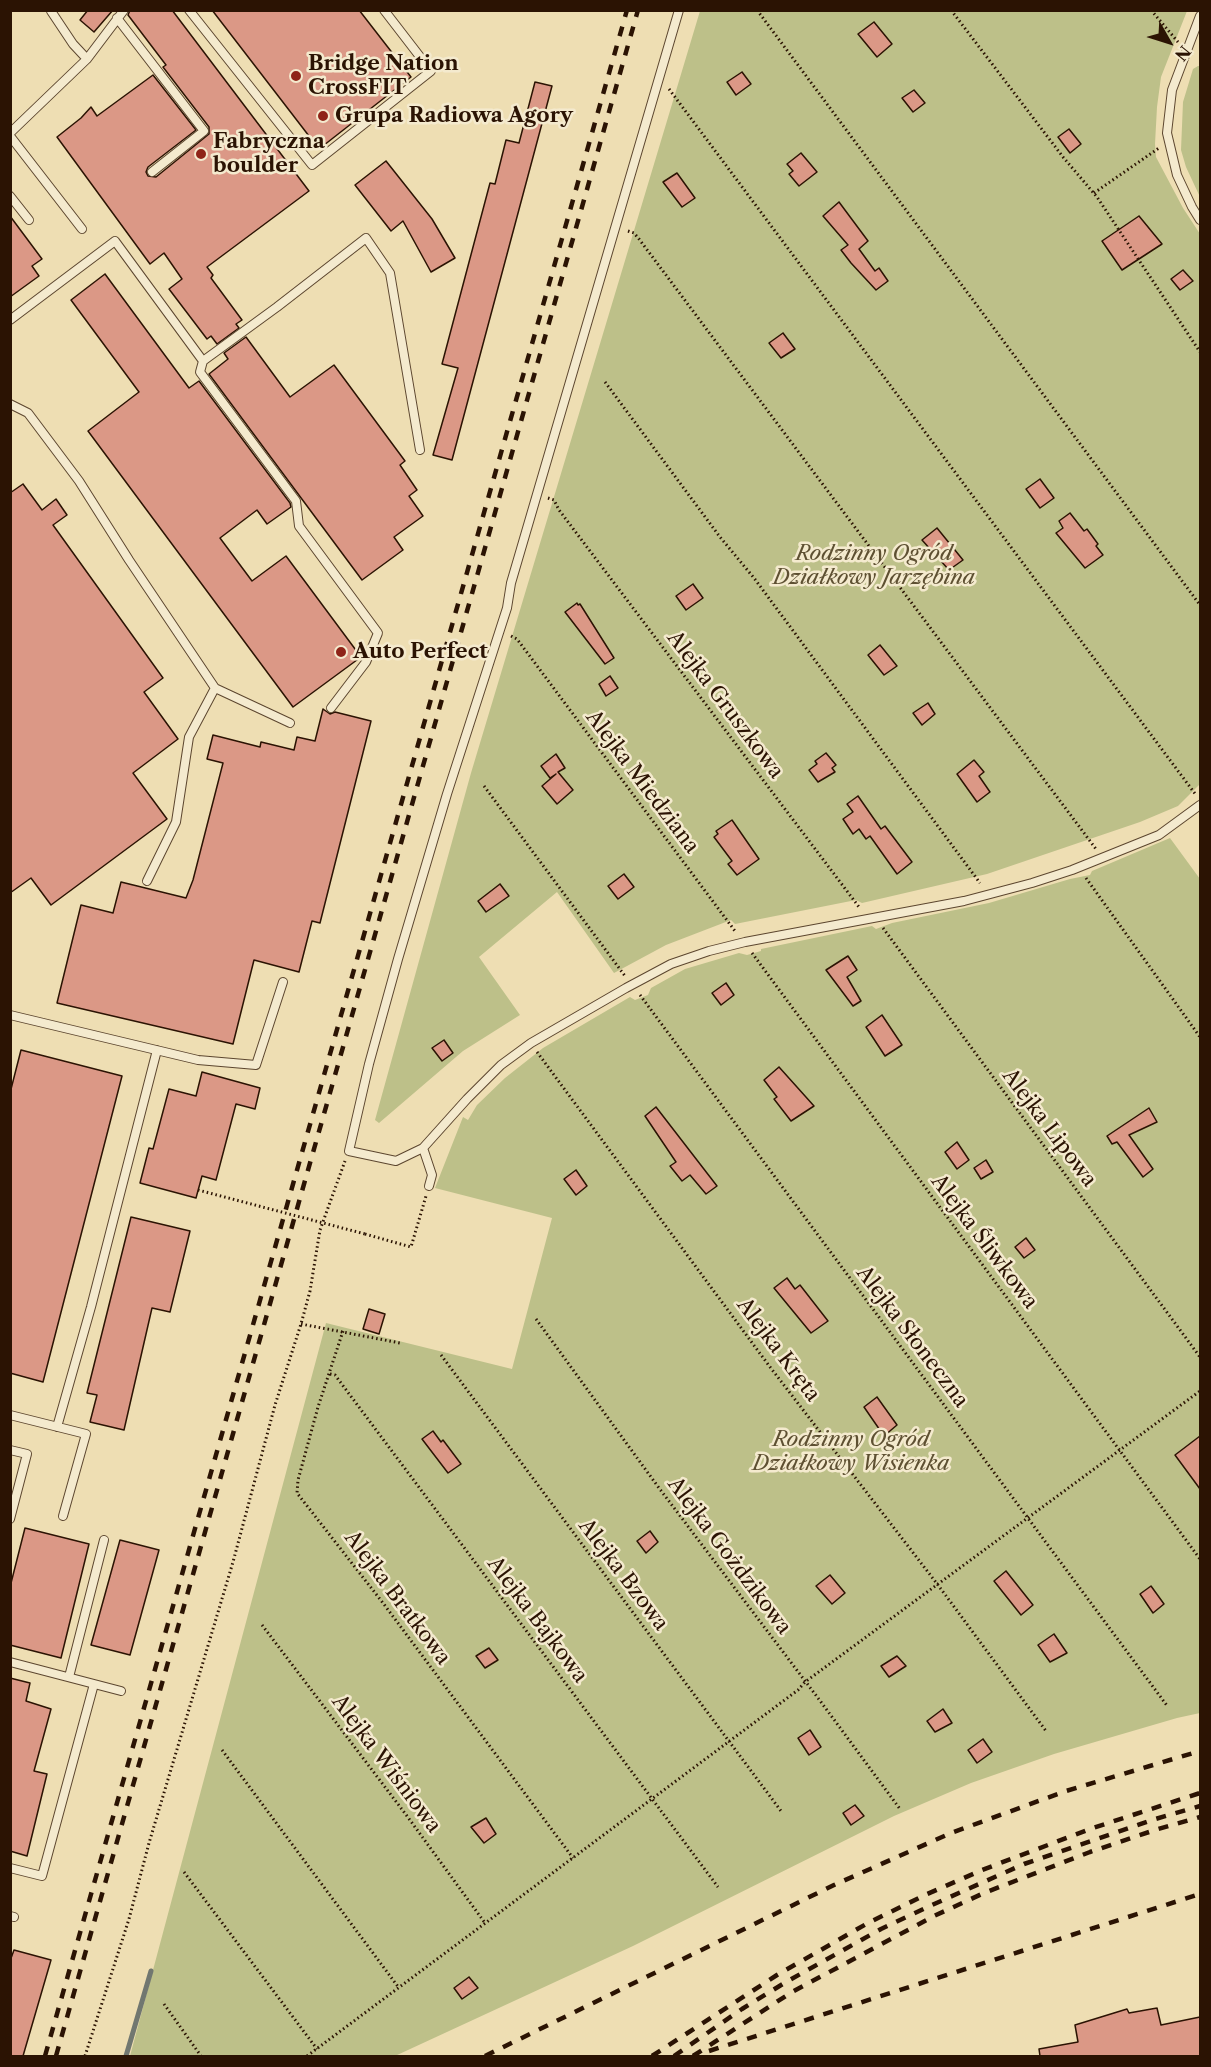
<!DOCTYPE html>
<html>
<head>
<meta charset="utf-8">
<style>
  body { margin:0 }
  #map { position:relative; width:1211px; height:2067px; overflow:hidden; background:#eedeb3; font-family:"Libre Caslon Text",serif }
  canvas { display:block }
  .frame { position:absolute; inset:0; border:12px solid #2b1303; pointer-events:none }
  .north { position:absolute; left:1139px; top:12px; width:60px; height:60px; -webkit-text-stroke:4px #f4eace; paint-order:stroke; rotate:129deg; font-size:16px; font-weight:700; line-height:24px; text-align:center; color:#2b1303 }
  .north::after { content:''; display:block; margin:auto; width:21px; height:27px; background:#2b1303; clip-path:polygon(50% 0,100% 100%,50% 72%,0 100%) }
</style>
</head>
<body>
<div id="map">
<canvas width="1211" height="2067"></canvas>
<div class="frame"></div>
<div class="north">N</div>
</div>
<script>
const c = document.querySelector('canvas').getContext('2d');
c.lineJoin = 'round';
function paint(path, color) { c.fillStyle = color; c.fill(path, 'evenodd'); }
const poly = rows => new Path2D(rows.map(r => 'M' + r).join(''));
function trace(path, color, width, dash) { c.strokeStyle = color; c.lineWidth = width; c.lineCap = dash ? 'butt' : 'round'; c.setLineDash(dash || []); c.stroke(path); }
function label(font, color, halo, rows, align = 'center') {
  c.font = font + ' "Libre Caslon Text",serif'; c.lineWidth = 5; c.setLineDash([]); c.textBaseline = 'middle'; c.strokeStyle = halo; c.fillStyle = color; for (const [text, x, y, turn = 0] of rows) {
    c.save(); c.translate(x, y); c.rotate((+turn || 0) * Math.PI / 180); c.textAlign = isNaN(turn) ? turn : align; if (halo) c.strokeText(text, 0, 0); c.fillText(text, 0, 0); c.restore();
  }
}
paint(poly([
  [700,11,1187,11,1161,77,1157,107,1155,144,1156,157,1183,208,1200,234,1200,784,1178,806,1140,822,987,874,862,903,856,900,735,924,731,920,666,945,614,973,557,892,479,957,520,1015,463,1051,379,1123,375,1120,471,773],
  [1198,66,1200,66,1200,197,1186,167,1181,150,1183,102,1193,69],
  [1170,838,1200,879,1200,1713,1177,1718,1054,1754,971,1783,894,1816,633,1946,395,2056,130,2056,326,1323,512,1369,552,1218,435,1188,463,1117,468,1120,477,1105,505,1078,543,1048,630,997,635,1000,648,995,651,988,685,969,739,953,747,955,761,951,761,949,872,926,876,929,892,923,989,903,1070,879,1090,875,1092,871]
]), '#bdc089');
trace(poly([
  [126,2056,151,1971]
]), '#717770', 5);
const building = poly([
  [88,10,113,10,94,32,80,20,88,10],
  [130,10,172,10,309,191,207,267,213,275,211,278,242,320,236,324,239,328,217,344,211,336,207,339,169,289,182,279,164,253,150,264,57,137,81,118,91,107,97,116,153,75,196,130,148,167,146,172,148,176,156,177,209,134,209,127,163,67,166,65,128,15,130,10],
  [212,10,359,10,411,77,319,149,212,10],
  [874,22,892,44,877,57,858,34,874,22],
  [742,72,751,84,736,95,727,82,742,72],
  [535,82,552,86,452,460,433,455,458,368,442,364,490,183,495,184,506,140,519,143,535,82],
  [914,90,925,103,913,112,902,98,914,90],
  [1069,129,1081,144,1070,153,1058,137,1069,129],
  [801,153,817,172,799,186,789,174,793,171,787,164,801,153],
  [386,161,432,219,455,258,431,272,403,221,391,231,355,185,386,161],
  [677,173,695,198,682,207,663,182,677,173],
  [839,202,868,241,859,249,875,271,879,268,888,281,876,290,851,263,841,250,848,245,823,216,839,202],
  [10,216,42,259,32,266,39,276,10,297,10,216],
  [1139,216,1162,244,1122,270,1102,241,1139,216],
  [1183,270,1193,281,1180,290,1171,279,1183,270],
  [105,274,189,388,199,381,290,503,291,507,267,524,257,510,220,538,252,581,286,556,361,657,293,707,88,431,139,392,71,300,105,274],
  [783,333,795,349,781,358,769,343,783,333],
  [246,337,290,397,334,365,405,461,400,465,417,490,409,496,423,516,394,537,403,550,362,580,209,374,228,359,224,353,246,337],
  [1040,479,1054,498,1040,508,1026,489,1040,479],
  [23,484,42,510,56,499,67,515,53,525,163,678,144,692,178,739,133,773,167,819,51,905,31,878,10,893,10,493,23,484],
  [1070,513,1084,531,1087,529,1098,544,1096,546,1103,555,1085,568,1056,533,1063,528,1059,521,1070,513],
  [937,528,963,560,949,570,922,540,937,528],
  [693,584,703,598,686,610,676,596,693,584],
  [577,603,578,605,580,604,614,658,605,664,565,612,577,603],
  [880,645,897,666,884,675,868,655,880,645],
  [610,676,618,688,606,696,599,684,610,676],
  [928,703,935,714,922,725,913,713,928,703],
  [323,709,330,714,335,712,371,721,320,923,312,921,299,972,254,960,233,1044,57,1003,81,905,113,913,121,882,186,898,193,880,223,763,207,759,213,735,260,747,261,742,294,750,297,737,315,741,323,709],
  [826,753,836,765,832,768,835,772,818,782,809,770,817,764,815,761,826,753],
  [556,754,565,768,558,772,573,790,557,804,542,786,556,774,550,778,541,766,556,754],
  [974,760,984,772,979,776,990,792,977,802,957,774,974,760],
  [858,796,881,829,885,826,912,862,897,874,870,836,866,839,859,829,853,834,843,819,853,812,847,804,858,796],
  [732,820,759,859,737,875,728,864,732,861,714,837,718,834,716,831,732,820],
  [624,874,634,887,618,899,608,886,624,874],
  [500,884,509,896,486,912,478,901,500,884],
  [848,956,857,970,847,977,861,1001,853,1006,826,970,848,956],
  [726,983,734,995,721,1005,712,993,726,983],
  [882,1015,902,1045,885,1056,866,1027,882,1015],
  [444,1040,453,1053,442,1061,432,1048,444,1040],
  [21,1050,122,1076,43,1382,10,1373,10,1093,21,1050],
  [779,1067,814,1106,791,1121,774,1099,777,1097,764,1080,779,1067],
  [202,1072,260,1088,255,1109,236,1104,216,1180,202,1176,196,1198,140,1183,149,1148,153,1149,169,1089,196,1096,202,1072],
  [656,1107,717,1186,706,1194,690,1175,682,1181,670,1166,676,1162,645,1116,656,1107],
  [1149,1108,1157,1122,1129,1135,1153,1169,1143,1177,1117,1142,1112,1144,1107,1136,1149,1108],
  [957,1142,969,1160,957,1169,945,1152,957,1142],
  [986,1160,993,1172,981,1179,974,1168,986,1160],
  [576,1170,587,1186,576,1195,564,1179,576,1170],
  [131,1217,190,1231,170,1312,152,1308,124,1430,90,1422,97,1395,87,1393,131,1217],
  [1026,1238,1035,1250,1024,1258,1015,1247,1026,1238],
  [787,1278,795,1289,800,1285,828,1321,811,1333,774,1288,787,1278],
  [369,1309,385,1314,379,1334,363,1329,369,1309],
  [877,1397,897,1425,884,1436,864,1407,877,1397],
  [433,1431,441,1442,443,1440,461,1464,448,1473,422,1439,433,1431],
  [1200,1436,1200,1489,1175,1455,1200,1436],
  [25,1528,89,1544,61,1658,10,1645,10,1587,25,1528],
  [650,1531,658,1542,646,1553,637,1541,650,1531],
  [120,1540,159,1550,130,1655,91,1645,120,1540],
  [1006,1571,1033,1605,1021,1615,994,1581,1006,1571],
  [830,1575,845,1593,832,1604,816,1586,830,1575],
  [1151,1586,1164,1604,1153,1613,1140,1594,1151,1586],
  [1054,1634,1067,1653,1050,1662,1038,1645,1054,1634],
  [489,1648,498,1660,485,1668,476,1656,489,1648],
  [897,1656,906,1666,889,1677,881,1666,897,1656],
  [10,1678,30,1683,26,1701,51,1709,34,1771,47,1774,27,1856,10,1851,10,1678],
  [943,1709,952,1723,935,1732,927,1721,943,1709],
  [810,1730,821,1747,809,1755,798,1738,810,1730],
  [983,1739,992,1752,977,1763,968,1750,983,1739],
  [855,1805,864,1816,851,1825,843,1813,855,1805],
  [486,1818,496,1834,484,1843,471,1827,486,1818],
  [14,1950,51,1960,23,2056,10,2056,10,1961,14,1950],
  [469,1977,478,1988,462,1999,454,1988,469,1977],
  [1157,2008,1161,2025,1200,2017,1200,2056,1040,2056,1039,2049,1078,2042,1075,2025,1127,2009,1129,2013,1157,2008]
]);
paint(building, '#db9886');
trace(building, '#2b1303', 1.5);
const service = poly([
  [189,10,312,165,431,71,384,10],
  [679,10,511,583,507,608,447,794,398,959,369,1064,349,1151,396,1161,423,1148,467,1099,501,1065,531,1043,626,988,671,964,709,951,745,942,964,901,1032,883,1072,870,1159,835,1200,805],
  [51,11,73,44,87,59],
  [1200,16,1172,90,1167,133,1177,175,1192,207,1200,220],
  [117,18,204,131,152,172],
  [10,133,87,59,124,10],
  [10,136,82,229],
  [10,196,29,220],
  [10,320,115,241,203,361],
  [10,404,28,413,79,481,129,560,215,688,290,723],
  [331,708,366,662,378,633,299,526,296,501,200,372,203,361,277,307,366,238,390,273,420,450],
  [147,881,176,822,189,737,215,688],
  [10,1015,198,1060,256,1065,283,982],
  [423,1148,432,1175,429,1186],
  [10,1415,86,1434,63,1516],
  [57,1427,91,1307,157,1050],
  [10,1450,27,1454,10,1519],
  [10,1662,121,1691],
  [69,1677,104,1540],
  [10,1868,42,1876,94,1684],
  [10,1916,14,1917]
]);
trace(service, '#5c462f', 10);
trace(poly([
  [757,10,1200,605],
  [951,10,1063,157,1097,197,1200,352],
  [1151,10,1178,42],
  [669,89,1196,795],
  [1094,193,1159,148],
  [628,231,634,233,639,239,1096,849],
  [605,382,720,537,754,578,980,883],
  [548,498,554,500,559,510,859,907],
  [511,636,517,639,735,931],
  [484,786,625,976],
  [1086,878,1200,1037],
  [883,928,1200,1357],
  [752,953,1200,1559],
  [640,995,1168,1707],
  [537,1052,770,1367,938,1585,1046,1731],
  [365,1234,411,1247,426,1196],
  [536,1319,659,1488,821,1702,900,1809],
  [301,1324,400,1343],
  [343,1331,318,1407,298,1480,297,1493,383,1603,573,1858],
  [441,1355,781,1811],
  [330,1374,335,1375,718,1887],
  [262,1625,407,1816,485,1923],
  [222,1750,399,1988],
  [184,1872,317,2049],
  [164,2004,201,2056],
  [85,2056,129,1919,149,1843,233,1562,275,1405,301,1324,310,1291,320,1230,345,1161],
  [307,2056,798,1690,805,1682,1200,1391]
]), '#2b1303', 3, [1.5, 3]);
trace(service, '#f4eace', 8);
trace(poly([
  [709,2051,1200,1894],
  [45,2056,627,10],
  [56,2056,638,10],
  [485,2056,834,1885,951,1833,1066,1791,1200,1751],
  [652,2056,777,1975,868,1923,925,1895,982,1870,1090,1829,1200,1793],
  [674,2056,742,2009,786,1982,881,1929,932,1905,1024,1864,1152,1820,1200,1806],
  [693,2056,792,1992,934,1916,984,1893,1090,1852,1155,1830,1200,1817]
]), '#2b1303', 4.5, [10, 10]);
trace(poly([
  [198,1190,365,1234]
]), '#2b1303', 3, [1.5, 3]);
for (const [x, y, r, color] of [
  [296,76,6,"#8f2418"],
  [323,116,6,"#8f2418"],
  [201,154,6,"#8f2418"],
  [341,652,6,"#8f2418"]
]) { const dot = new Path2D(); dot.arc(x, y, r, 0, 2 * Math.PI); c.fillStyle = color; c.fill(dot); trace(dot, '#f4eace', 2); }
label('bold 21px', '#2b1303', '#f4eace', [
  ["Bridge Nation",308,64],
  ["CrossFIT",308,88],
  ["Grupa Radiowa Agory",335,116],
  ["Fabryczna",213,142],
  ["boulder",213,166],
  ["Auto Perfect",353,652]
], 'left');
label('italic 21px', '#5e5032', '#f4eace', [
  ["Rodzinny Ogród",874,554],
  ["Działkowy Jarzębina",874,578],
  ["Rodzinny Ogród",851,1440],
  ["Działkowy Wisienka",851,1464]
]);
label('21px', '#2b1303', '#f4eace', [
  ["Alejka Gruszkowa",725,705,53],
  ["Alejka Miedziana",642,782,53],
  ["Alejka Lipowa",1049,1128,53],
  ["Alejka Śliwkowa",984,1242,53],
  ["Alejka Słoneczna",912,1337,53],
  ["Alejka Kręta",778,1350,53],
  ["Alejka Gożdzikowa",729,1556,53],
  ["Alejka Bzowa",623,1575,53],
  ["Alejka Bratkowa",397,1598,53],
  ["Alejka Bajkowa",537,1620,53],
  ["Alejka Wiśniowa",386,1764,53]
]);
</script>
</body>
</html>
